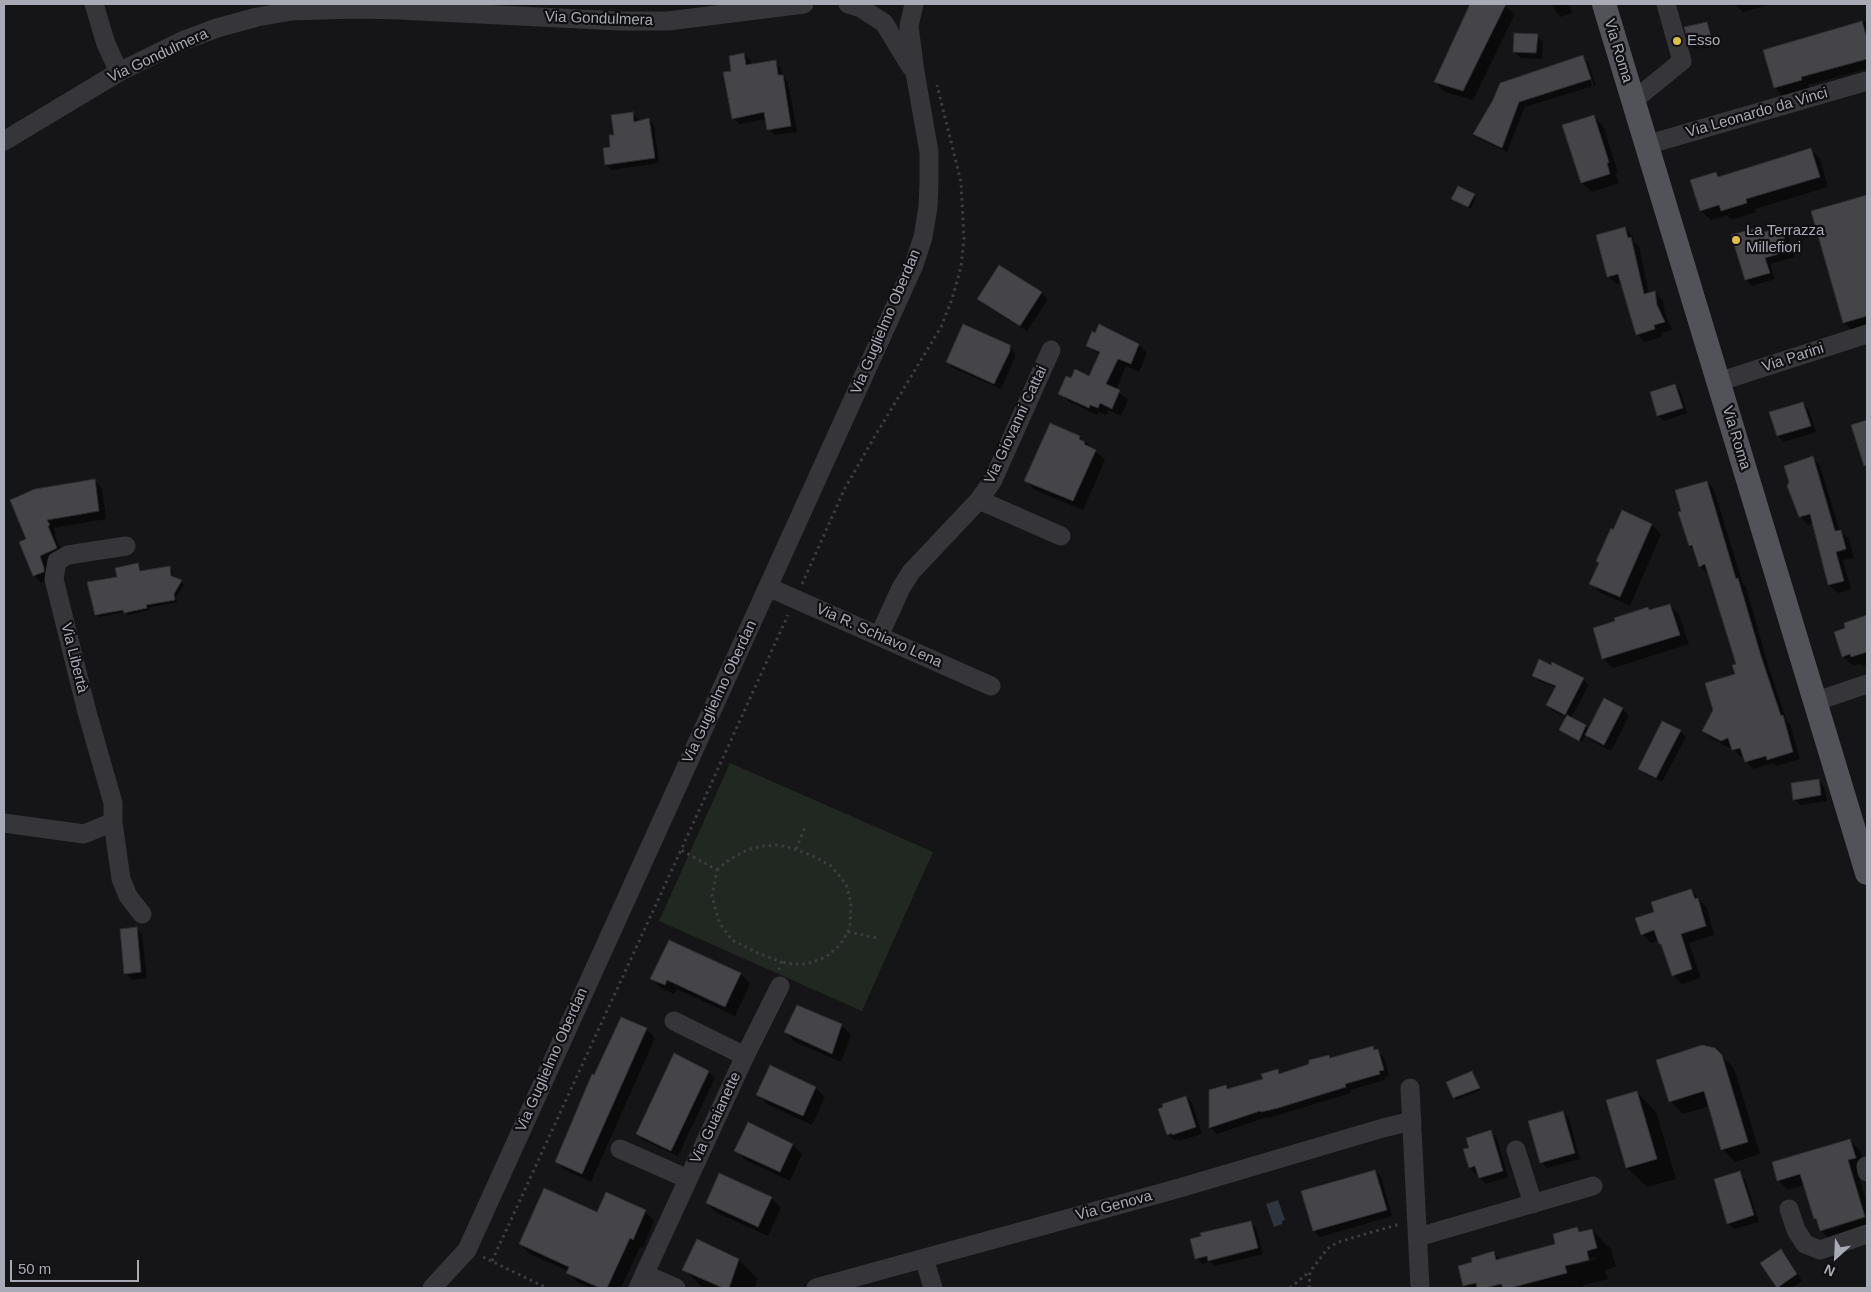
<!DOCTYPE html>
<html>
<head>
<meta charset="utf-8">
<style>
  body { margin:0 }
  #map { position:relative; width:1871px; height:1292px; overflow:hidden; background:#151416; font-family:Arial,sans-serif }
  canvas { display:block }
  .frame { position:absolute; inset:0; border:5px solid #a8aab5; pointer-events:none }
  .north { position:absolute; left:1811px; top:1232px; width:50px; height:50px; -webkit-text-stroke:4px #100f11; paint-order:stroke; rotate:205deg; font-size:14px; font-weight:700; line-height:20px; text-align:center; color:#a8aab5 }
  .north::after { content:''; display:block; margin:auto; width:18px; height:22px; background:#a8aab5; clip-path:polygon(50% 0,100% 100%,50% 72%,0 100%) }
  .scale { position:absolute; left:10px; top:1260px; width:129px; height:22px; box-sizing:border-box; border:2px solid #a8aab5; border-top:0; padding-left:6px; font-size:15px; line-height:18px; white-space:nowrap; color:#a8aab5; -webkit-text-stroke:4px #100f11; paint-order:stroke }
</style>
</head>
<body>
<div id="map">
<canvas width="1871" height="1292"></canvas>
<div class="frame"></div>
<div class="north">N</div>
<div class="scale">50 m</div>
</div>
<script>
const c = document.querySelector('canvas').getContext('2d');
c.lineJoin = 'round';
function paint(path, color) { c.fillStyle = color; c.fill(path, 'evenodd'); }
const poly = rows => new Path2D(rows.map(r => 'M' + r).join(''));
function trace(path, color, width, dash) { c.strokeStyle = color; c.lineWidth = width; c.lineCap = dash ? 'butt' : 'round'; c.setLineDash(dash || []); c.stroke(path); }
function label(font, color, halo, rows, align = 'center') {
  c.font = font + ' Arial,sans-serif'; c.lineWidth = 4.5; c.setLineDash([]); c.textBaseline = 'middle'; c.strokeStyle = halo; c.fillStyle = color; for (const [text, x, y, turn = 0] of rows) {
    c.save(); c.translate(x, y); c.rotate((+turn || 0) * Math.PI / 180); c.textAlign = isNaN(turn) ? turn : align; if (halo) c.strokeText(text, 0, 0); c.fillText(text, 0, 0); c.restore();
  }
}
paint(poly([
  [730,763,933,852,862,1011,659,921]
]), '#212822');
paint(poly([
  [1278,1200,1285,1220,1282,1221,1282,1224,1274,1227,1266,1204]
]), '#2f353d');
paint(poly([
  [1471,4,1502,4,1515,14,1473,100,1445,92,1435,82],
  [1552,4,1569,4,1572,13,1561,17,1555,11],
  [1734,4,1769,4,1769,5,1743,12],
  [1867,21,1867,69,1808,85,1809,88,1783,96,1775,88,1765,51],
  [1707,24,1709,27,1715,46,1703,49,1701,47,1694,49,1691,46],
  [1537,36,1543,42,1542,59,1521,58,1514,52],
  [744,54,750,60,751,66,775,62,781,68,783,76,788,82,797,132,775,135,769,130,767,119,739,124,733,118],
  [1582,57,1588,62,1596,85,1525,107,1507,152,1480,139,1475,134],
  [1584,62,1586,62,1594,85,1592,86],
  [632,113,638,119,639,122,649,120,654,125,659,163,612,170,606,165,604,149,612,148,616,136],
  [1593,116,1603,126,1618,172,1615,173,1619,183,1592,192,1582,183,1564,126],
  [1810,149,1820,159,1828,187,1755,209,1756,212,1732,220,1727,215,1711,220,1701,211,1692,181,1716,173,1720,177],
  [1474,195,1476,197,1471,209,1453,199],
  [1867,196,1867,327,1853,331,1844,323,1812,212],
  [1625,228,1633,237,1634,242,1639,246,1649,294,1655,293,1663,301,1665,314,1672,330,1661,333,1662,337,1645,342,1637,334,1622,283,1616,284,1608,276],
  [1781,228,1787,234,1794,257,1770,264,1775,279,1752,286,1746,279,1755,229,1760,234],
  [1041,293,1048,299,1027,331,985,305,979,299],
  [1139,345,1147,353,1139,372,1126,366,1116,390,1128,400,1121,416,1108,410,1106,415,1098,412,1097,415,1068,401,1060,393,1071,380,1089,377,1100,355,1088,346],
  [1009,346,1015,353,1015,357,1001,389,953,368,947,361],
  [1674,386,1680,391,1687,413,1664,421,1658,416,1652,393],
  [1803,403,1809,410,1816,432,1784,442,1778,436],
  [1080,437,1105,460,1083,510,1035,490,1026,481],
  [1812,457,1820,466,1840,531,1849,539,1854,558,1843,560,1851,589,1838,593,1829,585,1813,523,1808,525,1800,516],
  [94,481,102,488,106,519,54,528,56,533,54,534,64,556,47,564,51,579,41,583,34,575,28,539,12,500],
  [1707,482,1714,490,1743,584,1746,587,1768,665,1787,722,1790,724,1800,759,1776,766,1773,763,1753,769,1746,761,1744,756,1741,757,1732,747,1729,748,1711,738,1703,731,1737,675,1737,665,1709,573,1707,573,1700,566,1695,551,1690,546],
  [1623,512,1652,525,1661,534,1630,606,1601,593,1591,583],
  [138,565,142,572,169,567,172,570,173,579,184,584,176,597,177,602,148,608,149,610,128,615,125,612,99,617,97,614,119,578],
  [1670,605,1679,615,1689,644,1613,668,1603,658,1616,622,1648,609,1650,611],
  [1867,617,1867,664,1862,666,1860,664,1853,666,1843,656,1847,629,1845,624],
  [1534,675,1583,679,1589,685,1571,718,1589,730,1604,700,1623,709,1629,716,1611,751,1592,741,1586,735,1582,742,1563,732,1567,718,1553,711,1547,705,1556,688,1539,681],
  [1662,723,1681,732,1686,737,1662,782,1645,774,1640,769],
  [1818,780,1824,786,1827,801,1800,805,1794,799],
  [1691,890,1707,908,1714,935,1689,943,1701,978,1682,984,1673,975,1664,948,1659,940,1651,943,1642,934,1656,913],
  [136,928,142,934,147,978,132,980,126,973],
  [669,941,741,974,750,984,735,1016,677,989,674,994,661,988,652,979],
  [797,1007,842,1026,851,1035,841,1062,795,1042,786,1032],
  [646,1029,655,1038,591,1182,565,1170,556,1162,595,1076],
  [1372,1047,1384,1057,1389,1076,1384,1077,1385,1080,1350,1090,1351,1093,1268,1118,1267,1117,1217,1134,1211,1128,1210,1091,1226,1086,1229,1090,1265,1080,1277,1071,1281,1074,1311,1065,1328,1056,1331,1059],
  [1718,1052,1732,1066,1736,1074,1760,1154,1735,1162,1723,1149,1710,1106,1683,1114,1670,1101],
  [674,1055,709,1072,715,1078,678,1156,643,1140,637,1134],
  [1472,1072,1481,1090,1457,1100,1448,1082],
  [816,1088,825,1097,812,1125,767,1104,758,1094],
  [1637,1092,1656,1112,1676,1179,1647,1187,1627,1168,1608,1101],
  [1186,1097,1192,1103,1202,1134,1179,1141,1178,1139,1174,1140,1168,1134,1164,1108],
  [1563,1113,1569,1119,1580,1159,1547,1168,1541,1162],
  [748,1124,793,1145,802,1154,790,1181,745,1160,736,1150],
  [1490,1132,1497,1138,1508,1177,1486,1184,1480,1178,1478,1173,1476,1174,1470,1168,1470,1149],
  [1850,1141,1860,1150,1865,1167,1857,1170,1867,1204,1867,1228,1830,1240,1821,1230,1818,1222,1815,1218,1804,1185,1788,1190,1778,1180],
  [1375,1171,1381,1177,1392,1216,1320,1237,1314,1231],
  [1739,1173,1745,1179,1759,1222,1734,1229,1728,1223],
  [771,1198,781,1208,768,1236,717,1213,707,1203],
  [645,1211,654,1221,643,1248,640,1247,621,1288,591,1288,577,1282,568,1272,568,1271,530,1254,520,1244,597,1213],
  [1250,1222,1256,1228,1263,1254,1215,1266,1210,1262,1202,1264,1197,1258],
  [1577,1229,1581,1233,1592,1230,1611,1249,1616,1267,1605,1270,1608,1279,1583,1285,1584,1288,1467,1288,1464,1286,1459,1267,1474,1263,1494,1253,1501,1260,1557,1245],
  [1595,1257,1596,1259,1574,1265,1574,1263],
  [1780,1250,1787,1257,1802,1281,1791,1288,1777,1287],
  [739,1260,758,1279,754,1288,703,1288,684,1269]
]), '#0007');
const building = poly([
  [1470,4,1506,4,1463,91,1434,82,1470,4],
  [1862,21,1867,39,1867,59,1801,77,1802,80,1774,88,1763,50,1862,21],
  [1707,22,1713,43,1700,47,1699,44,1690,47,1684,27,1707,22],
  [1514,33,1538,34,1536,53,1513,52,1514,33],
  [744,53,746,65,776,60,778,75,783,75,791,126,767,130,764,112,732,119,723,72,731,71,729,56,744,53],
  [1583,55,1591,79,1519,102,1502,148,1473,134,1493,100,1500,83,1583,55],
  [633,112,634,122,649,118,655,158,605,165,603,148,610,147,609,135,614,135,611,115,633,112],
  [1594,115,1609,162,1607,163,1610,174,1581,183,1562,125,1594,115],
  [1811,148,1820,177,1746,199,1747,203,1721,211,1719,205,1700,211,1690,180,1716,172,1718,177,1811,148],
  [1458,186,1475,194,1468,207,1451,199,1458,186],
  [1867,195,1867,316,1843,323,1811,211,1867,195],
  [1625,227,1628,238,1631,237,1644,294,1655,291,1657,305,1665,322,1654,325,1655,329,1636,335,1618,274,1607,277,1596,235,1625,227],
  [1781,227,1788,251,1765,258,1770,273,1745,280,1731,235,1756,228,1757,234,1781,227],
  [999,265,1042,292,1020,326,977,299,999,265],
  [963,324,1010,345,1010,351,994,384,946,362,963,324],
  [1099,324,1139,344,1131,364,1118,359,1106,384,1120,390,1112,409,1100,403,1098,408,1090,405,1089,408,1058,394,1066,376,1071,378,1075,369,1089,376,1100,352,1086,346,1092,331,1095,333,1099,324],
  [1675,384,1683,408,1657,416,1650,392,1675,384],
  [1803,402,1811,426,1777,436,1769,412,1803,402],
  [1867,420,1867,465,1864,466,1851,425,1867,420],
  [1050,423,1080,436,1079,439,1085,442,1084,444,1096,450,1073,501,1024,481,1050,423],
  [1813,456,1835,531,1841,530,1846,549,1836,552,1844,581,1828,585,1810,514,1799,517,1787,486,1789,482,1784,466,1813,456],
  [95,479,99,511,47,520,50,525,48,526,57,548,40,556,44,568,44,572,33,576,19,542,26,539,10,500,35,489,95,479],
  [1707,481,1736,579,1738,578,1761,656,1781,716,1783,715,1793,752,1767,760,1766,756,1745,762,1740,748,1732,750,1728,738,1721,741,1702,731,1713,710,1705,683,1735,674,1732,665,1736,664,1705,564,1699,567,1692,545,1689,546,1678,512,1681,511,1675,490,1707,481],
  [1622,510,1652,524,1620,597,1589,584,1599,563,1596,561,1611,528,1613,530,1622,510],
  [138,563,140,571,170,566,171,576,182,580,174,594,175,600,146,605,147,608,124,613,123,610,95,615,87,582,117,577,115,568,138,563],
  [1670,604,1680,635,1602,659,1593,628,1615,621,1614,618,1648,607,1649,610,1670,604],
  [1867,615,1867,652,1851,657,1850,654,1842,657,1834,632,1845,628,1844,623,1867,615],
  [1539,659,1551,665,1552,662,1584,678,1565,715,1546,705,1556,686,1532,676,1539,659],
  [1604,698,1623,708,1604,745,1585,735,1604,698],
  [1567,715,1586,725,1579,741,1559,730,1567,715],
  [1662,721,1681,730,1656,778,1638,769,1662,721],
  [1819,779,1821,795,1793,800,1791,783,1819,779],
  [1691,889,1695,899,1698,898,1706,926,1681,934,1692,969,1672,976,1661,944,1659,944,1654,930,1641,935,1635,918,1654,912,1651,902,1691,889],
  [137,927,141,972,124,974,120,929,137,927],
  [669,940,741,973,725,1007,667,980,665,985,650,979,669,940],
  [797,1005,842,1024,832,1054,784,1032,797,1005],
  [621,1017,647,1028,582,1174,555,1162,592,1074,594,1075,621,1017],
  [1702,1045,1715,1048,1722,1055,1748,1142,1721,1150,1704,1091,1669,1102,1656,1060,1702,1045],
  [1373,1046,1374,1050,1378,1049,1384,1070,1379,1071,1380,1074,1345,1084,1346,1087,1278,1108,1261,1112,1260,1111,1209,1128,1209,1090,1226,1085,1227,1089,1263,1079,1261,1074,1278,1069,1279,1074,1309,1064,1309,1060,1329,1055,1330,1058,1373,1046],
  [674,1053,709,1071,671,1151,636,1134,674,1053],
  [770,1065,816,1087,803,1116,756,1095,770,1065],
  [1472,1071,1480,1088,1453,1098,1446,1082,1472,1071],
  [1637,1091,1657,1159,1626,1168,1606,1100,1637,1091],
  [1186,1096,1196,1127,1172,1135,1172,1133,1167,1135,1158,1109,1163,1107,1162,1104,1186,1096],
  [1563,1111,1575,1153,1540,1163,1528,1121,1563,1111],
  [748,1122,793,1144,780,1172,734,1151,748,1122],
  [1491,1130,1503,1171,1479,1178,1475,1166,1469,1168,1463,1149,1469,1148,1466,1138,1491,1130],
  [1850,1139,1856,1158,1848,1160,1865,1217,1820,1231,1816,1218,1814,1219,1800,1174,1777,1181,1772,1162,1850,1139],
  [1375,1170,1387,1210,1313,1231,1301,1191,1375,1170],
  [1740,1171,1754,1215,1727,1224,1714,1179,1740,1171],
  [719,1173,772,1197,758,1227,706,1203,719,1173],
  [544,1188,597,1212,606,1192,646,1210,633,1240,630,1238,607,1288,600,1288,566,1273,569,1267,519,1244,544,1188],
  [1251,1221,1258,1248,1208,1261,1207,1256,1195,1259,1190,1239,1201,1236,1200,1233,1251,1221],
  [1577,1227,1579,1232,1592,1229,1597,1248,1587,1251,1589,1260,1565,1266,1567,1273,1510,1288,1503,1288,1501,1284,1485,1288,1477,1288,1476,1283,1463,1286,1458,1266,1472,1262,1471,1258,1494,1251,1496,1260,1555,1244,1553,1234,1577,1227],
  [697,1239,739,1259,729,1288,723,1288,682,1270,697,1239],
  [1781,1249,1797,1274,1777,1288,1760,1263,1781,1249]
]);
paint(building, '#444449');
trace(building, '#2f2f32', 1);
trace(poly([
  [802,584,845,488,875,436,941,327,952,299,961,267,964,239,961,182,937,85],
  [796,849,806,825],
  [717,870,730,859,747,850,762,846,778,845,792,848,813,856,831,866,846,884,851,903,850,924,848,932,840,945,826,957,807,964,792,964,781,962],
  [848,932,877,938],
  [779,970,781,962,758,953,732,940,719,922,712,896,717,870,681,850,788,615],
  [483,1257,547,1288],
  [492,1261,681,850],
  [1290,1288,1309,1272],
  [1309,1288,1310,1272,1327,1249,1338,1242,1400,1224]
]), '#3c3d41', 3, [2.5, 4]);
trace(poly([
  [94,4,106,44,119,72],
  [848,4,861,8,884,23,911,67],
  [1633,101,1682,61,1666,4],
  [4,141,119,72,182,41,217,28,257,17,292,11,356,9,399,10,620,21,668,21,804,4],
  [1646,145,1867,81],
  [1718,382,1867,334],
  [979,500,1061,536],
  [126,546,68,555,57,561,54,579,87,712,113,803,113,822,121,879,128,896,142,914],
  [768,587,991,686],
  [879,636,901,588,911,572,979,500,993,480,1051,350],
  [1814,702,1867,684],
  [4,823,84,834,113,822],
  [674,1021,745,1056],
  [1410,1088,1420,1288],
  [620,1149,688,1179],
  [1516,1150,1533,1204],
  [1866,1166,1867,1172],
  [1789,1209,1796,1230,1805,1244,1820,1250,1867,1234],
  [1418,1237,1593,1186],
  [924,1258,933,1288],
  [644,1274,676,1288],
  [432,1288,467,1250,914,265,923,237,928,207,929,183,929,152,915,72,909,26,914,4],
  [638,1288,745,1056,780,986],
  [816,1288,1176,1189,1383,1128,1412,1121]
]), '#36363a', 19);
trace(poly([
  [1604,4,1867,873]
]), '#525359', 24);
for (const [x, y, r, color] of [
  [1677,41,5,"#dfbf43"],
  [1736,240,5,"#dfbf43"]
]) { const dot = new Path2D(); dot.arc(x, y, r, 0, 2 * Math.PI); c.fillStyle = color; c.fill(dot); trace(dot, '#100f11', 2); }
label('15px', '#a8aab5', '#100f11', [
  ["Via Gondulmera",599,19,2],
  ["Via Roma",1618,51,73],
  ["Via Gondulmera",158,56,-25],
  ["Via Leonardo da Vinci",1757,113,-16],
  ["Via Guglielmo Oberdan",886,322,-67],
  ["Via Parini",1793,358,-18],
  ["Via Giovanni Cattai",1016,425,-65],
  ["Via Roma",1736,438,73],
  ["Via R. Schiavo Lena",879,636,24],
  ["Via Libertà",74,658,76],
  ["Via Guglielmo Oberdan",720,692,-65],
  ["Via Guglielmo Oberdan",552,1060,-66],
  ["Via Guaianette",716,1118,-65],
  ["Via Genova",1114,1206,-15]
]);
label('15px', '#a8aab5', '#100f11', [
  ["Esso",1687,41],
  ["La Terrazza",1746,231],
  ["Millefiori",1746,248]
], 'left');
</script>
</body>
</html>
